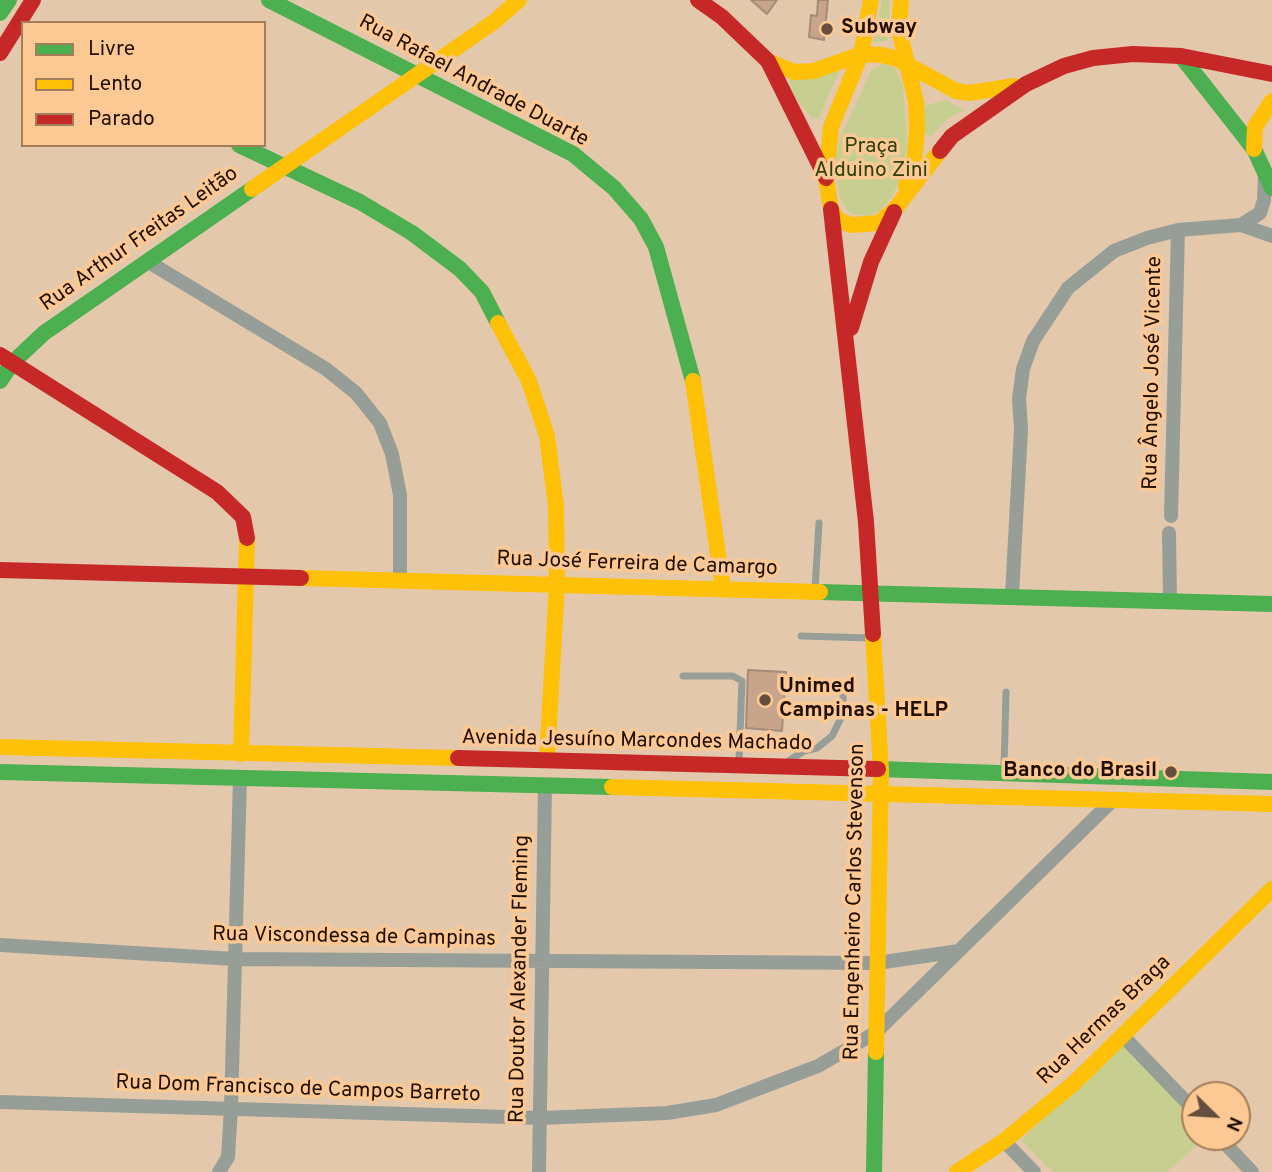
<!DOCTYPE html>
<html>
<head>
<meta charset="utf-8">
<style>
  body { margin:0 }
  #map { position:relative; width:1272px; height:1172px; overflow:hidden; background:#e4c8ac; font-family:Overpass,sans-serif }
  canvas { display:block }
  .legend { position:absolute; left:21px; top:21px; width:245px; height:126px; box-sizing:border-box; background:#fcc894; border:2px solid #a47e59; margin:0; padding:9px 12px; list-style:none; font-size:21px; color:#200e00 }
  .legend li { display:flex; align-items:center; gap:14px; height:35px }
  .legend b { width:35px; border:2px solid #a47e59 }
  .north { position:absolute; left:1181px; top:1081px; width:70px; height:70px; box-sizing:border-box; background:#fcc894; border:2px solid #a47e59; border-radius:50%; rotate:114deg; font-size:19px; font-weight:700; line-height:28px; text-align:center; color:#200e00 }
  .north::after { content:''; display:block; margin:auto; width:24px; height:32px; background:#654f3c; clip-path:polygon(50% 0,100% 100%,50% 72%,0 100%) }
</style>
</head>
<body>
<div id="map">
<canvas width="1272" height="1172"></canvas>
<ul class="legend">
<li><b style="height:9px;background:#4caf50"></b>Livre</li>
<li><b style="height:9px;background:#ffc107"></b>Lento</li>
<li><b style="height:9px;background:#c62828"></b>Parado</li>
</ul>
<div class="north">N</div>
</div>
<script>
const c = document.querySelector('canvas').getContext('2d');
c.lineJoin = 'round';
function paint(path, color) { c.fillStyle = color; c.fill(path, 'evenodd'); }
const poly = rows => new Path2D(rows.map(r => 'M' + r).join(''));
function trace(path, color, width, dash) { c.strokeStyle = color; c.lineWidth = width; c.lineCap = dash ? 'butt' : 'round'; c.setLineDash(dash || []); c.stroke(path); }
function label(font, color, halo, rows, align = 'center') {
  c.font = font + ' Overpass,sans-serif'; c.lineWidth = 7; c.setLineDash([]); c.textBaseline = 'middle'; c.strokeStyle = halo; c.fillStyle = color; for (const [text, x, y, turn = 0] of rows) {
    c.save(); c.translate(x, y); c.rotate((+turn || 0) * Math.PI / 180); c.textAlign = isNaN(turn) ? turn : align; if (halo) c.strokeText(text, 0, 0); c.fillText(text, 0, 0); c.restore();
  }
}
paint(poly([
  [882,0,890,0,888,40,873,43],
  [883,64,895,68,903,86,907,141,904,167,893,195,880,211,868,216,856,215,848,211,841,200,838,186,836,160,840,138,871,71],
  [839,71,819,118,813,119,790,91,788,80],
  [945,100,965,110,950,117,931,136,925,134,923,106],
  [1123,1044,1195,1120,1195,1137,1206,1137,1167,1172,1053,1172,1021,1140]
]), '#c7cf90');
const building = poly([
  [751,0,777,0,767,14,751,0],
  [818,0,828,0,824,40,809,37,811,15,817,16,818,0],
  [748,670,786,672,782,731,746,728,748,670]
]);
paint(building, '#c7a48a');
trace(building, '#a38c79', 2);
trace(poly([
  [815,589,819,523],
  [801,636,871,638],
  [683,676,733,676,742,681,739,760],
  [790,760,804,751,817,748,832,736,843,714,843,687],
  [1004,768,1006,692]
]), '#979e98', 7);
trace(poly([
  [1241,225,1260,213,1264,200,1265,175],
  [147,261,326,369,356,393,380,423,392,454,400,495,400,581],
  [1171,516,1178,230],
  [1169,533,1170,600],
  [1012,595,1021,429,1019,399,1023,369,1033,341,1068,288,1114,251,1147,238,1178,230,1241,225,1272,236],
  [0,945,235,959,877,963,959,951],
  [1122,1035,1195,1111],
  [0,1102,540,1118,667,1113,716,1105,818,1066,875,1033,1113,800],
  [1219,1137,1252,1172],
  [1004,1141,1034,1172],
  [219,1172,228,1157,231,1108,240,778],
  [539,1172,545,786]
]), '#979e98', 14);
trace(poly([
  [269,0,573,154,614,188,641,219,656,247,693,381],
  [0,13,9,0],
  [1181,56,1254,149,1272,188],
  [239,145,360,202,412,233,460,269,482,292,498,323],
  [0,381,12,363,44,333,252,189],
  [820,592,1272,604],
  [878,769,1272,782],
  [0,772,612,787],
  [874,1172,876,1052]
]), '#4caf50', 16);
trace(poly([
  [871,0,861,54,831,127,826,178,831,209,838,220,851,225,879,223,895,209,940,151],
  [901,0,899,30,916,102,917,129,914,164,906,185],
  [768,61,794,72,814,71,861,54,882,55,897,59,956,91,969,93,1014,86],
  [1254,149,1255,127,1272,101],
  [252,189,495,21,519,0],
  [498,323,529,381,547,436,556,506,557,583,547,760],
  [693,381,723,589],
  [301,578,820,592],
  [873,634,881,771,876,1052],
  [0,747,458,758],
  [241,754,247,538],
  [612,787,1272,804],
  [957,1172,1004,1141,1074,1083,1272,889]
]), '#ffc107', 16);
trace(poly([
  [698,0,722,17,768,61,826,178],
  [0,53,33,0],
  [940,151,952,136,1026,84,1064,66,1093,58,1133,54,1181,56,1272,74],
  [831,209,866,522,873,634],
  [851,328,871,262,894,212],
  [0,355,217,492,243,517,247,538],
  [0,570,301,578],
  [458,758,878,769]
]), '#c62828', 16);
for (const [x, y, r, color] of [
  [827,29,7,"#654f3c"],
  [765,700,7,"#654f3c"],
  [1171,772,7,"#654f3c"]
]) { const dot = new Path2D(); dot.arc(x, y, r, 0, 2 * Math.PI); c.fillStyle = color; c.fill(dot); trace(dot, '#fcc894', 2.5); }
label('bold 21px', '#200e00', '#fcc894', [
  ["Subway",841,29],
  ["Unimed",779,688],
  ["Campinas - HELP",779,712],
  ["Banco do Brasil",1157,772,"right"]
], 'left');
label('21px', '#200e00', '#fcc894', [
  ["Rua Rafael Andrade Duarte",473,82,28],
  ["Rua Arthur Freitas Leitão",140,240,-35],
  ["Rua Ângelo José Vicente",1154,373,-89],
  ["Rua José Ferreira de Camargo",637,565,2],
  ["Avenida Jesuíno Marcondes Machado",637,742,1],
  ["Rua Engenheiro Carlos Stevenson",856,902,-89],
  ["Rua Viscondessa de Campinas",354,938,1],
  ["Rua Doutor Alexander Fleming",521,979,-89],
  ["Rua Hermas Braga",1105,1021,-44],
  ["Rua Dom Francisco de Campos Barreto",298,1090,2]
]);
label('21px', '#2e400c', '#fcc894', [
  ["Praça",871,148],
  ["Alduino Zini",871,172]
]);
</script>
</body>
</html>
